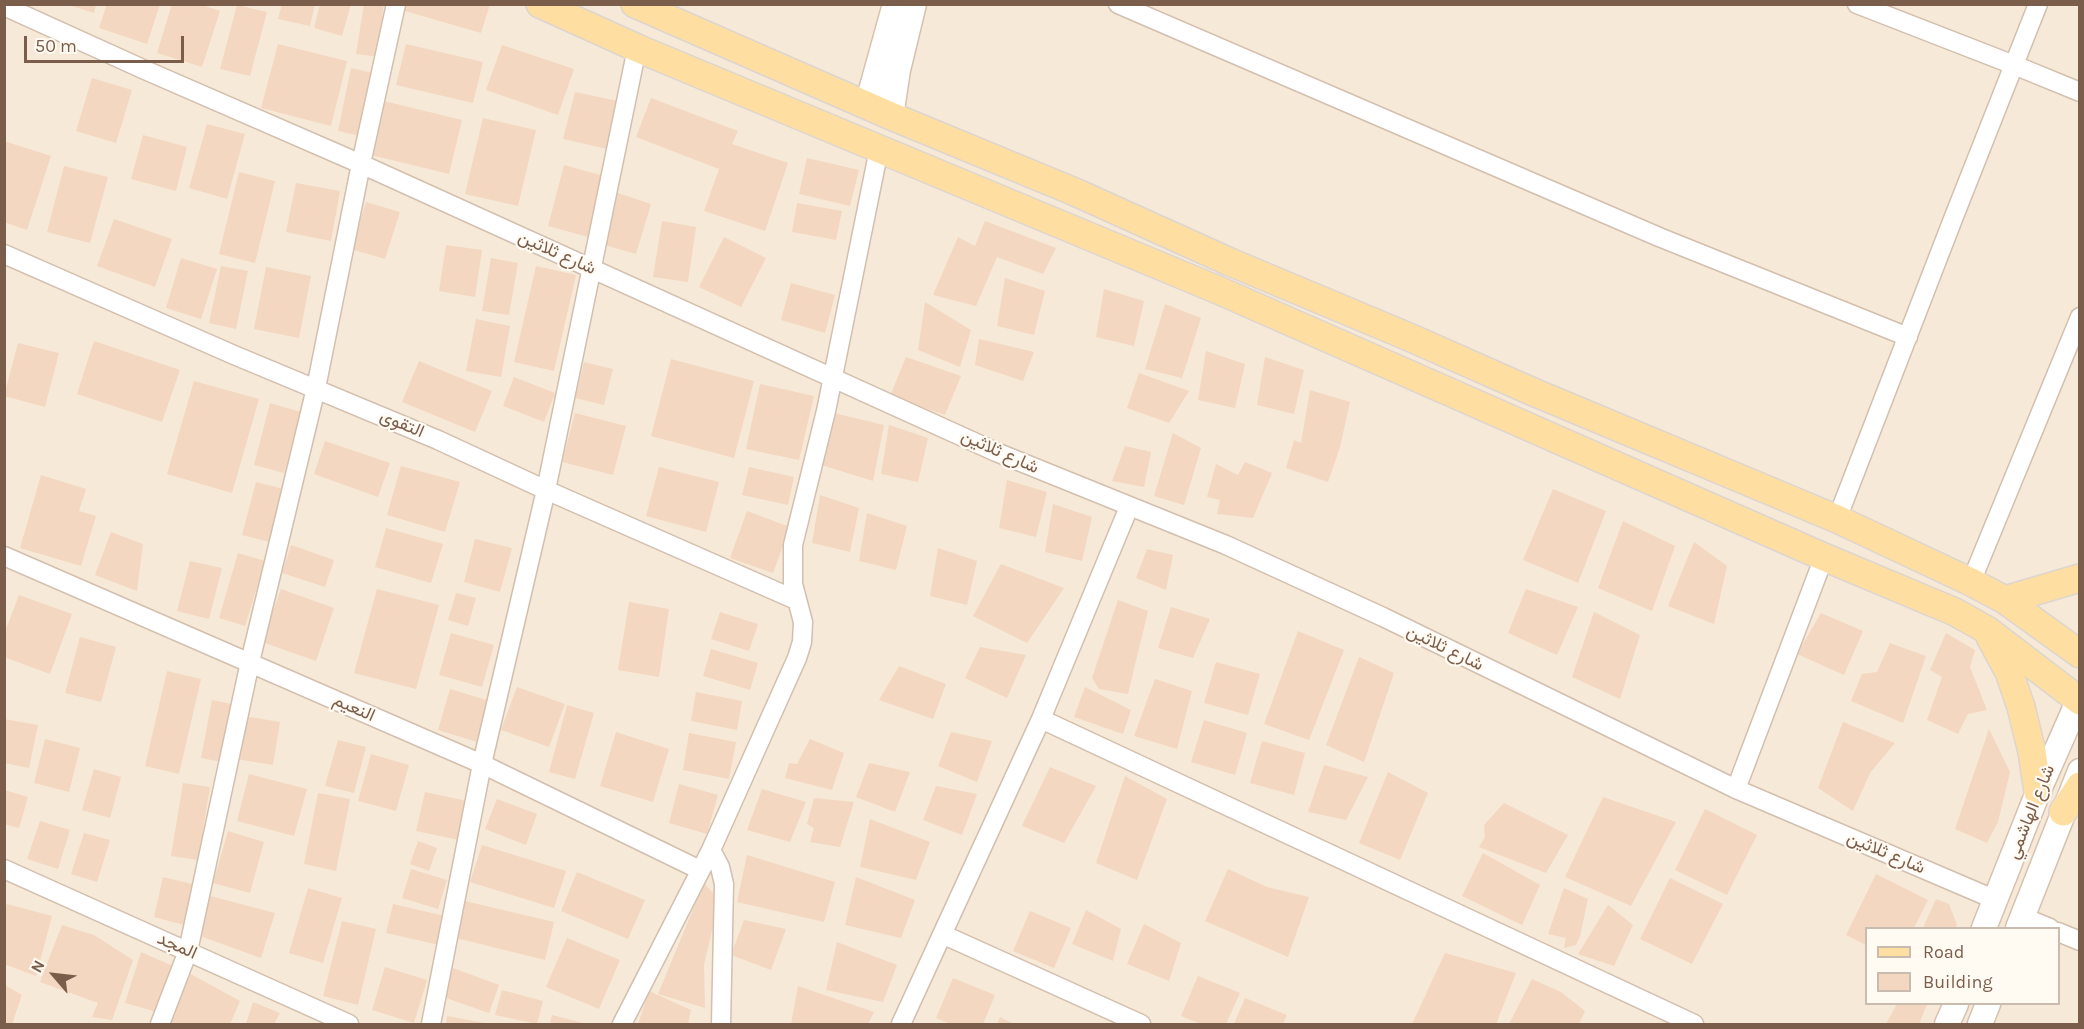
<!DOCTYPE html>
<html>
<head>
<meta charset="utf-8">
<style>
  body { margin:0 }
  #map { position:relative; width:2084px; height:1029px; overflow:hidden; background:#fdf7ea; font-family:Karla,sans-serif }
  canvas { display:block }
  .frame { position:absolute; inset:0; border:6px solid #7b5d4b; pointer-events:none }
  .legend { position:absolute; left:1865px; top:927px; width:195px; height:78px; box-sizing:border-box; background:#fffaf2; border:2px solid #cabbaf; margin:0; padding:8px 10px; list-style:none; font-size:18px; color:#7b5d4b }
  .legend li { display:flex; align-items:center; gap:12px; height:30px }
  .legend b { width:30px; border:2px solid #cabbaf }
  .north { position:absolute; left:24px; top:945px; width:60px; height:60px; -webkit-text-stroke:4px #fffaf2; paint-order:stroke; rotate:298deg; font-size:16px; font-weight:700; line-height:24px; text-align:center; color:#7b5d4b }
  .north::after { content:''; display:block; margin:auto; width:21px; height:27px; background:#7b5d4b; clip-path:polygon(50% 0,100% 100%,50% 72%,0 100%) }
  .scale { position:absolute; left:24px; top:36px; width:160px; height:27px; box-sizing:border-box; border:3px solid #7b5d4b; border-top:0; padding-left:8px; font-size:18px; line-height:21px; white-space:nowrap; color:#7b5d4b; -webkit-text-stroke:4px #fffaf2; paint-order:stroke }
</style>
</head>
<body>
<div id="map">
<canvas width="2084" height="1029"></canvas>
<div class="frame"></div>
<ul class="legend">
<li><b style="height:8px;background:#fedea1"></b>Road</li>
<li><b style="height:16px;background:#f4d7c0"></b>Building</li>
</ul>
<div class="north">N</div>
<div class="scale">50 m</div>
</div>
<script>
const c = document.querySelector('canvas').getContext('2d');
c.lineJoin = 'round';
function paint(path, color) { c.fillStyle = color; c.fill(path, 'evenodd'); }
const poly = rows => new Path2D(rows.map(r => 'M' + r).join(''));
function trace(path, color, width, dash) { c.strokeStyle = color; c.lineWidth = width; c.lineCap = dash ? 'butt' : 'round'; c.setLineDash(dash || []); c.stroke(path); }
function label(font, color, halo, rows, align = 'center') {
  c.font = font + ' Karla,Vazirmatn,sans-serif'; c.lineWidth = 4.5; c.setLineDash([]); c.textBaseline = 'middle'; c.strokeStyle = halo; c.fillStyle = color; for (const [text, x, y, turn = 0] of rows) {
    c.save(); c.translate(x, y); c.rotate((+turn || 0) * Math.PI / 180); c.textAlign = isNaN(turn) ? turn : align; if (halo) c.strokeText(text, 0, 0); c.fillText(text, 0, 0); c.restore();
  }
}
paint(poly([
  [5,5,2079,5,2079,1024,5,1024],
  [1866,928,2058,928,2058,1004,1866,1004]
]), '#f6e9d8');
paint(poly([
  [107,4,160,4,147,44,99,28],
  [172,4,199,4,220,11,202,67,157,53],
  [282,4,315,4,310,26,278,19],
  [320,4,351,4,342,36,314,28],
  [364,4,384,4,382,16,386,15,380,57,356,54],
  [407,4,490,4,481,33,405,11],
  [69,5,96,5,94,13],
  [237,5,267,12,250,76,220,69],
  [278,44,347,61,331,126,261,108],
  [406,44,483,62,473,103,396,85],
  [502,45,574,69,558,115,486,90],
  [351,68,373,73,360,136,338,131],
  [92,78,132,90,116,143,76,131],
  [575,92,618,101,607,149,563,139],
  [651,98,738,131,732,144,788,163,765,231,704,211,719,169,636,137],
  [384,101,462,120,449,174,371,155],
  [483,118,536,130,518,206,465,194],
  [207,124,245,134,227,199,189,188],
  [143,135,187,147,176,191,131,179],
  [4,141,51,156,27,230,4,222],
  [807,158,859,170,850,206,799,194],
  [564,165,604,176,588,237,548,226],
  [64,166,108,177,90,243,47,232],
  [239,172,275,181,255,263,219,254],
  [296,183,340,191,331,241,286,232],
  [612,191,651,204,636,254,601,244],
  [366,202,400,212,385,259,351,249],
  [797,203,842,211,836,240,792,232],
  [114,219,172,239,155,287,97,266],
  [662,221,696,227,688,282,653,277],
  [985,221,1056,248,1043,274,997,257,976,306,933,295,958,237,975,246],
  [724,237,766,258,741,307,699,287],
  [446,245,482,250,475,297,439,291],
  [181,258,217,269,201,319,166,308],
  [491,258,518,263,509,315,482,311],
  [221,266,248,271,236,329,209,323],
  [536,266,576,275,554,371,514,362],
  [266,267,311,276,299,338,254,329],
  [1005,278,1045,291,1034,335,997,326],
  [791,283,835,295,825,333,781,320],
  [1104,289,1144,301,1134,346,1096,337],
  [925,302,971,330,960,367,918,350],
  [1165,304,1201,318,1182,378,1145,369],
  [476,319,510,326,501,377,466,371],
  [979,339,1034,352,1023,381,975,365],
  [94,341,180,370,162,422,77,394],
  [18,343,59,353,45,407,4,396],
  [1206,351,1245,364,1235,408,1198,400],
  [906,357,961,376,945,415,890,396],
  [1265,357,1304,370,1294,414,1257,405],
  [671,359,754,381,734,458,651,436],
  [419,361,492,391,475,432,402,402],
  [584,362,613,369,604,405,575,398],
  [1139,373,1189,391,1169,423,1127,408],
  [514,377,555,393,544,422,503,406],
  [194,381,259,399,232,493,167,474],
  [760,384,814,396,799,460,746,449],
  [1310,390,1350,402,1340,447,1328,482,1286,468,1294,440,1301,443],
  [270,403,301,412,284,473,254,465],
  [830,412,884,425,873,481,818,464],
  [575,413,626,426,613,475,562,462],
  [889,425,928,438,918,482,881,474],
  [1173,433,1201,448,1184,505,1154,496],
  [325,441,390,463,378,497,314,474],
  [1125,446,1151,452,1144,487,1112,481],
  [1245,462,1272,473,1253,518,1217,514,1220,500,1207,497,1216,464,1238,475],
  [401,466,460,482,445,532,387,515],
  [659,467,719,482,706,532,646,516],
  [749,467,794,477,788,505,742,495],
  [41,475,86,489,79,511,96,516,81,566,20,548],
  [1007,480,1047,492,1036,537,999,528],
  [256,482,284,489,269,542,242,535],
  [1553,489,1606,511,1578,583,1523,560],
  [820,495,859,508,850,552,812,543],
  [1053,504,1092,517,1082,561,1045,552],
  [747,511,790,527,773,573,730,558],
  [867,513,907,526,896,570,859,561],
  [1623,521,1675,546,1652,611,1598,588],
  [386,528,443,544,431,583,375,567],
  [111,532,143,544,137,591,95,575],
  [475,539,512,548,500,592,464,582],
  [1694,542,1727,566,1714,624,1668,606],
  [291,545,334,560,325,587,282,573],
  [938,548,977,561,967,605,930,596],
  [1147,549,1173,555,1166,590,1136,578],
  [238,553,265,561,245,626,219,618],
  [190,561,222,568,209,619,177,611],
  [1001,564,1064,588,1027,643,973,616],
  [281,589,334,608,316,661,262,642],
  [377,589,439,605,416,689,354,673],
  [1526,589,1578,607,1557,655,1508,633],
  [456,593,476,598,468,626,448,620],
  [19,595,72,614,50,674,4,657,4,634],
  [1118,600,1148,611,1128,694,1099,689,1092,678],
  [629,602,669,609,659,677,618,670],
  [1171,607,1210,619,1193,658,1158,648],
  [720,612,758,624,749,651,711,639],
  [1594,612,1640,635,1620,699,1572,677],
  [1821,613,1863,631,1844,675,1797,654],
  [1298,631,1344,650,1309,740,1264,724],
  [451,633,494,645,482,687,439,675],
  [1946,633,1975,650,1970,667,1987,710,1968,714,1958,734,1927,720,1942,677,1930,670],
  [80,637,116,647,101,702,65,693],
  [1890,643,1926,656,1903,723,1851,701,1862,674,1877,672],
  [980,647,1026,655,1007,698,965,678],
  [711,649,758,663,750,690,703,676],
  [1359,657,1394,673,1364,762,1326,745],
  [1216,662,1260,674,1248,715,1204,703],
  [899,666,946,684,933,719,879,700],
  [167,671,201,679,179,774,145,766],
  [1155,679,1192,691,1177,749,1134,736],
  [517,687,565,704,549,747,501,730],
  [1085,687,1131,710,1123,734,1074,717],
  [450,689,490,701,477,742,438,730],
  [696,692,742,701,737,730,691,721],
  [212,700,232,704,222,762,201,758],
  [567,705,594,713,575,779,549,772],
  [244,716,280,722,273,765,236,759],
  [4,719,38,725,29,768,4,763],
  [1204,720,1247,733,1235,775,1191,762],
  [1843,722,1895,743,1870,773,1853,811,1818,788],
  [1989,729,2010,772,1998,822,1987,843,1955,829],
  [616,732,669,749,653,802,600,786],
  [951,732,992,741,977,782,938,766],
  [689,733,736,742,729,779,683,770],
  [45,739,80,748,69,792,34,783],
  [810,739,844,753,832,790,785,778,789,763,797,764],
  [338,740,366,747,354,793,325,786],
  [1262,741,1305,753,1294,795,1250,783],
  [371,754,409,765,396,811,358,801],
  [869,763,910,772,895,812,856,797],
  [1324,765,1368,777,1346,820,1308,812],
  [1050,767,1096,786,1064,843,1022,826],
  [94,769,121,777,110,818,82,810],
  [1388,772,1428,793,1400,860,1359,843],
  [249,774,307,789,294,836,237,821],
  [1125,776,1167,799,1137,880,1096,863],
  [183,783,210,787,198,860,171,856],
  [679,784,718,795,707,834,669,823],
  [936,786,977,794,962,835,923,820],
  [762,789,806,802,790,842,747,830],
  [4,790,28,797,19,828,4,824],
  [425,792,467,801,459,840,416,831],
  [318,793,350,799,336,871,304,864],
  [1603,797,1676,822,1631,906,1565,877],
  [814,798,854,802,840,847,810,842,814,828,807,824],
  [497,799,537,814,526,845,485,829],
  [1504,803,1568,835,1546,873,1479,847,1485,837,1484,825],
  [1705,809,1757,835,1727,895,1675,870],
  [870,819,930,842,916,880,860,867],
  [40,821,70,830,58,869,27,859],
  [228,831,264,842,250,893,213,883],
  [84,833,110,840,97,882,71,874],
  [418,841,437,848,429,871,410,864],
  [482,845,566,871,554,908,470,882],
  [1483,853,1540,885,1522,925,1462,896],
  [747,855,835,882,824,922,737,902],
  [411,869,447,880,438,909,402,898],
  [1228,869,1267,887,1309,897,1288,957,1205,921],
  [577,872,645,900,628,939,561,911],
  [1876,874,1928,900,1914,928,1866,928,1866,945,1846,935],
  [163,877,197,885,188,926,154,917],
  [856,877,915,900,901,938,845,925],
  [1670,878,1723,904,1692,964,1640,939],
  [704,883,719,900,704,965,705,1008,658,994],
  [308,888,342,898,323,963,289,953],
  [1564,888,1588,899,1580,936,1576,945,1564,948,1566,938,1548,934],
  [210,896,275,913,261,958,200,936],
  [1936,899,1949,904,1957,925,1956,928,1923,928],
  [465,901,554,922,545,960,456,938],
  [7,904,52,916,36,976,4,964,4,909],
  [393,904,445,916,439,945,386,933],
  [1608,905,1633,925,1614,966,1578,954],
  [1086,910,1121,929,1113,961,1072,944],
  [1030,911,1071,928,1054,968,1013,951],
  [744,920,786,929,771,970,731,955],
  [342,921,376,929,358,1005,323,996],
  [1144,924,1181,943,1169,981,1127,964],
  [62,925,94,935,133,960,112,1020,92,1017,98,1003,40,982],
  [567,938,620,960,599,1009,546,987],
  [837,942,897,965,883,1002,826,990],
  [141,952,173,966,157,1012,125,1003],
  [1445,953,1516,973,1496,1024,1412,1024],
  [385,967,427,980,414,1023,372,1010],
  [453,968,499,985,489,1013,443,997],
  [187,972,240,1001,230,1024,168,1024],
  [1198,976,1240,993,1226,1024,1201,1024,1181,1016],
  [953,978,995,995,983,1024,947,1024,948,1023,936,1018],
  [1532,979,1561,992,1585,1011,1579,1024,1509,1024],
  [5,985,22,995,12,1024,5,1024],
  [798,986,874,1012,868,1024,791,1024],
  [502,990,543,1001,537,1024,495,1015],
  [649,991,691,1010,688,1024,638,1024],
  [1245,998,1287,1015,1283,1024,1234,1024],
  [253,1002,280,1013,274,1024,246,1024],
  [1897,1004,1927,1004,1919,1024,1886,1024],
  [552,1015,587,1024,550,1024],
  [447,1016,485,1023,485,1024,446,1024],
  [1000,1017,1014,1024,997,1024]
]), '#f4d7c0');
const street = poly([
  [1118,4,1659,237,1908,337],
  [1857,4,2014,65,2080,92],
  [4,6,145,70,361,164,996,452,1226,545,1383,617,1736,789,1996,900],
  [4,254,234,355,438,440,546,490,796,600],
  [1837,519,1953,219,2038,4],
  [4,556,482,764,700,870],
  [1971,582,2080,317],
  [1041,719,1694,1024],
  [1736,789,1824,557],
  [711,850,720,867,724,884,721,1024],
  [4,869,349,1024],
  [2023,917,2050,928],
  [2058,932,2080,941],
  [944,935,1141,1024],
  [160,1024,188,951,250,662,316,388,361,164,396,4],
  [431,1024,482,764,546,490,637,48],
  [622,1024,711,850,797,658,802,642,803,622,793,584,793,545,826,411,879,149],
  [901,1024,1041,719,1129,507]
]);
const secondary = poly([
  [867,105,895,4],
  [891,116,898,70,914,4],
  [1984,928,2038,792,2080,697],
  [2018,928,2080,771],
  [1947,1024,1956,1004],
  [1980,1024,1988,1004]
]);
const primary = poly([
  [540,4,637,48,1218,290,1824,557,1955,612,1987,630,2080,701],
  [635,4,891,116,1075,192,1230,262,1409,337,1531,391,1837,519,1971,582,2005,600,2080,654],
  [2005,600,2080,578],
  [1990,637,2009,672,2021,707,2032,752,2038,792],
  [2063,812,2080,786]
]);
trace(street, '#d2bfae', 21);
trace(secondary, '#d7c1ae', 27);
trace(primary, '#ddd5d0', 30);
trace(street, '#fff', 18);
trace(secondary, '#fff', 24);
trace(primary, '#fedea1', 27);
label('18px', '#7b5d4b', '#fffaf2', [
  ["شارع ثلاثين",557,253,24],
  ["التقوى",402,424,23],
  ["شارع ثلاثين",1000,452,24],
  ["شارع ثلاثين",1445,648,26],
  ["النعيم",354,708,24],
  ["شارع الهاشمي",2031,812,-68],
  ["شارع ثلاثين",1886,853,23],
  ["المجد",177,946,24]
]);
</script>
</body>
</html>
